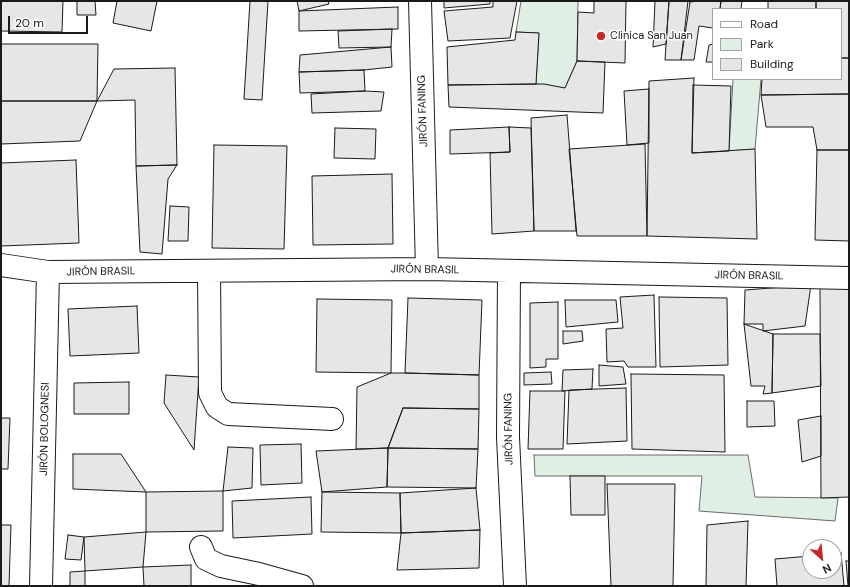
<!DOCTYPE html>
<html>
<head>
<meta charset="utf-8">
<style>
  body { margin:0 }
  #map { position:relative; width:850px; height:587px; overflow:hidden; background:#fff; font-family:"DM Sans",sans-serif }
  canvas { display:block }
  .frame { position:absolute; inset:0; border:2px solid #1a1a1a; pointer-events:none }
  .legend { position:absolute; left:712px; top:8px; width:130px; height:72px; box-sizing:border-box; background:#fff; border:1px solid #a3a3a3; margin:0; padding:5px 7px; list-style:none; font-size:12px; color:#1a1a1a }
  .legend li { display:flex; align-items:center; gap:8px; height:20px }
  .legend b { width:20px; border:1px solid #a3a3a3 }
  .north { position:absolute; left:802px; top:539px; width:40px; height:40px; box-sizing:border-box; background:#fff; border:1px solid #a3a3a3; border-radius:50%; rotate:153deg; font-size:11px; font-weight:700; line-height:16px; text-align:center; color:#1a1a1a }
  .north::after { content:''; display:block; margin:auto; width:14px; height:18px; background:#c62828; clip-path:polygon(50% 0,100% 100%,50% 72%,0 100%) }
  .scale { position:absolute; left:8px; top:16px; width:80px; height:18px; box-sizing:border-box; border:2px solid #1a1a1a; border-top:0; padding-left:5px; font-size:12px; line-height:14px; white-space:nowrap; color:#1a1a1a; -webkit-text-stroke:3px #fff; paint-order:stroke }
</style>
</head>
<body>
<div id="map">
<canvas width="850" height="587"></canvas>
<div class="frame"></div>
<ul class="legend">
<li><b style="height:5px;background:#fff"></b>Road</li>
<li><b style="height:11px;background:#e0efe3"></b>Park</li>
<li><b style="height:11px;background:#e6e6e6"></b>Building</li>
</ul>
<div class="north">N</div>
<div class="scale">20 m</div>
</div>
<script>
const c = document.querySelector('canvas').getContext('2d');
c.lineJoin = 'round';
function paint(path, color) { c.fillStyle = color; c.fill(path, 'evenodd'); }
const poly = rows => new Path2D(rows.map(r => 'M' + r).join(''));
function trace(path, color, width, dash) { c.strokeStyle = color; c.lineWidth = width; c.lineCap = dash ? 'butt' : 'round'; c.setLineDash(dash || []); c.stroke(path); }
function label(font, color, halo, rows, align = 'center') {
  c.font = font + ' "DM Sans",sans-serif'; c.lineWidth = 3; c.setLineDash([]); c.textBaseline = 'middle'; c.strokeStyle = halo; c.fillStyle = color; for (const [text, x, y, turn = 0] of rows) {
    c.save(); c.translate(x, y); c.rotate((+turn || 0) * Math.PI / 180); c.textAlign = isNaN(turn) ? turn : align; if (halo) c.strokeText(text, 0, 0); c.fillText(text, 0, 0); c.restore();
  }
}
const green = poly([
  [521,1,578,1,577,61,565,88,536,84,539,33,516,32,521,1],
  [733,79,761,79,755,149,729,151,733,79],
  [534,455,748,455,755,497,838,498,835,521,699,511,702,476,535,476,534,455]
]);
paint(green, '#e0efe3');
trace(green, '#6a6a6a', 1);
const building = poly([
  [1,1,63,1,62,32,1,31,1,1],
  [77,1,95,1,96,15,77,15,77,1],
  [117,1,157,1,151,31,113,23,117,1],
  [250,1,268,1,262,100,244,99,250,1],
  [297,1,328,1,329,4,299,11,297,1],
  [444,1,490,1,490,4,444,8,444,1],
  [493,1,517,1,510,38,448,41,444,11,493,7,493,1],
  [594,1,626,1,625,63,577,61,578,12,594,13,594,1],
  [655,1,669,1,666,44,653,47,655,1],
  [669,1,688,1,681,60,665,60,669,1],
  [698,1,721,1,720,9,713,9,713,28,699,26,694,60,681,60,690,2,698,1],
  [721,1,742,1,741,9,720,9,721,1],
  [768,1,816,1,816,9,768,9,768,1],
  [816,1,849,1,849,58,841,58,841,9,816,9,816,1],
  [398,7,398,29,299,31,299,11,398,7],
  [392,29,391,47,339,48,338,31,392,29],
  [516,32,539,33,536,84,448,85,447,47,515,40,516,32],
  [1,44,98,44,97,101,1,101,1,44],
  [713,44,713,62,706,62,709,45,713,44],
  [391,47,392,67,364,70,299,72,300,55,391,47],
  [841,58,849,58,849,94,761,95,762,79,841,79,841,58],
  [577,61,605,62,603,113,449,107,448,85,544,84,565,88,577,61],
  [175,68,177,165,136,166,135,100,97,101,114,69,175,68],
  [364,70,365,91,300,93,299,72,364,70],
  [694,78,692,153,755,149,757,239,647,236,649,81,694,78],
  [693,85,731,86,729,151,692,153,693,85],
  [649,89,649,143,627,145,624,91,649,89],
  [365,91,384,92,381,111,312,113,311,94,365,91],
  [849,94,849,150,817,150,813,127,766,127,761,95,849,94],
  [1,101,97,101,80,141,1,144,1,101],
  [567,115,576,231,534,231,531,118,567,115],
  [509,127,510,152,450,154,450,130,509,127],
  [509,127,531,128,534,231,492,234,490,153,510,152,509,127],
  [335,128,376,129,375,159,334,158,335,128],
  [645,144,647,236,577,236,569,149,645,144],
  [214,145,287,146,284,249,212,248,214,145],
  [817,150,849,150,849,241,815,240,817,150],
  [76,160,79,243,1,246,1,163,76,160],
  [177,165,168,179,162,254,140,252,136,166,177,165],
  [392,174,393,244,313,245,312,176,392,174],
  [170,206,189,207,188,241,168,241,170,206],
  [811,285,805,326,763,331,763,324,744,324,745,290,811,285],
  [820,285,849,286,849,497,821,498,820,285],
  [654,295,656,367,628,367,624,361,607,362,606,329,623,328,620,297,654,295],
  [659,297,727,298,728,365,660,367,659,297],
  [408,298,482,300,479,375,405,373,408,298],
  [317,299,392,300,391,373,316,372,317,299],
  [565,300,616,300,618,322,566,327,565,300],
  [558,302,558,359,546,359,546,367,530,368,530,303,558,302],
  [137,306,139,353,70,356,68,309,137,306],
  [744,324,773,334,772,393,763,394,765,386,751,386,744,324],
  [563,331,582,331,583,341,563,344,563,331],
  [773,334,820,334,821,386,772,393,773,334],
  [599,365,623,367,626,384,599,386,599,365],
  [593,369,592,389,562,391,563,370,593,369],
  [551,372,552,384,524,385,524,373,551,372],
  [391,373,405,373,479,375,479,409,403,408,388,448,356,449,357,387,391,373],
  [631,374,724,375,725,452,632,449,631,374],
  [166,375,199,377,194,450,164,403,166,375],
  [129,382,129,414,74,414,74,383,129,382],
  [626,388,627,441,567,444,569,390,626,388],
  [530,391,565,391,563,449,528,449,530,391],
  [747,401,774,401,775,426,747,427,747,401],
  [403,408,479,409,478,449,388,448,403,408],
  [821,416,821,456,802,462,798,420,821,416],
  [1,418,10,418,8,469,1,469,1,418],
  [301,444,302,483,261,485,260,445,301,444],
  [228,447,253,448,252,488,223,491,228,447],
  [388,448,387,487,322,492,316,451,388,448],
  [388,448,478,449,476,488,387,487,388,448],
  [73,454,121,454,146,492,73,489,73,454],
  [570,476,605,476,605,515,571,515,570,476],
  [607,484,675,484,673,586,611,586,607,484],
  [476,488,480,530,401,533,400,493,476,488],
  [223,491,223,531,146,532,146,492,223,491],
  [322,492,400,493,401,533,321,532,322,492],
  [311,497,312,534,233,538,232,501,311,497],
  [748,521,746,586,706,586,707,525,748,521],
  [1,525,11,525,9,586,1,586,1,525],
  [480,530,479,568,397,570,401,533,480,530],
  [146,532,143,567,85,571,84,537,146,532],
  [68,535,84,537,81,560,65,559,68,535],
  [841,553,844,586,777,586,775,559,810,556,810,571,834,571,834,554,841,553],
  [846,561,849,561,849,586,848,586,846,561],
  [191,565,191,586,144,586,143,567,191,565],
  [85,571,85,586,70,586,70,572,85,571]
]);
paint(building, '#e6e6e6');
trace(building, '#1a1a1a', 1);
const street = poly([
  [420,1,427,269],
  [1,265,48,272,427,269,849,278],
  [209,271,210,393,217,407,228,414,332,419],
  [509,271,508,437,515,586],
  [201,547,206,559,221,566,259,574,302,586],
  [41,586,48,272]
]);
trace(street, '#1a1a1a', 24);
trace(street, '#fff', 22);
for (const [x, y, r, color] of [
  [601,36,5,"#c62828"]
]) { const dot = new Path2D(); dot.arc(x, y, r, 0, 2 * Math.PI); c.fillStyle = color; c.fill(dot); trace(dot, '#fff', 1.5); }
label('11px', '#1a1a1a', '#fff', [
  ["Clinica San Juan",610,36]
], 'left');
label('11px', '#1a1a1a', '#fff', [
  ["JIRÓN FANING",423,111,-92],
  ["JIRÓN BRASIL",425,270,1],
  ["JIRÓN BRASIL",101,272,-1],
  ["JIRÓN BRASIL",749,276,1],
  ["JIRÓN BOLOGNESI",45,429,-89],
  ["JIRÓN FANING",509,429,-91]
]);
</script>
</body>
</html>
